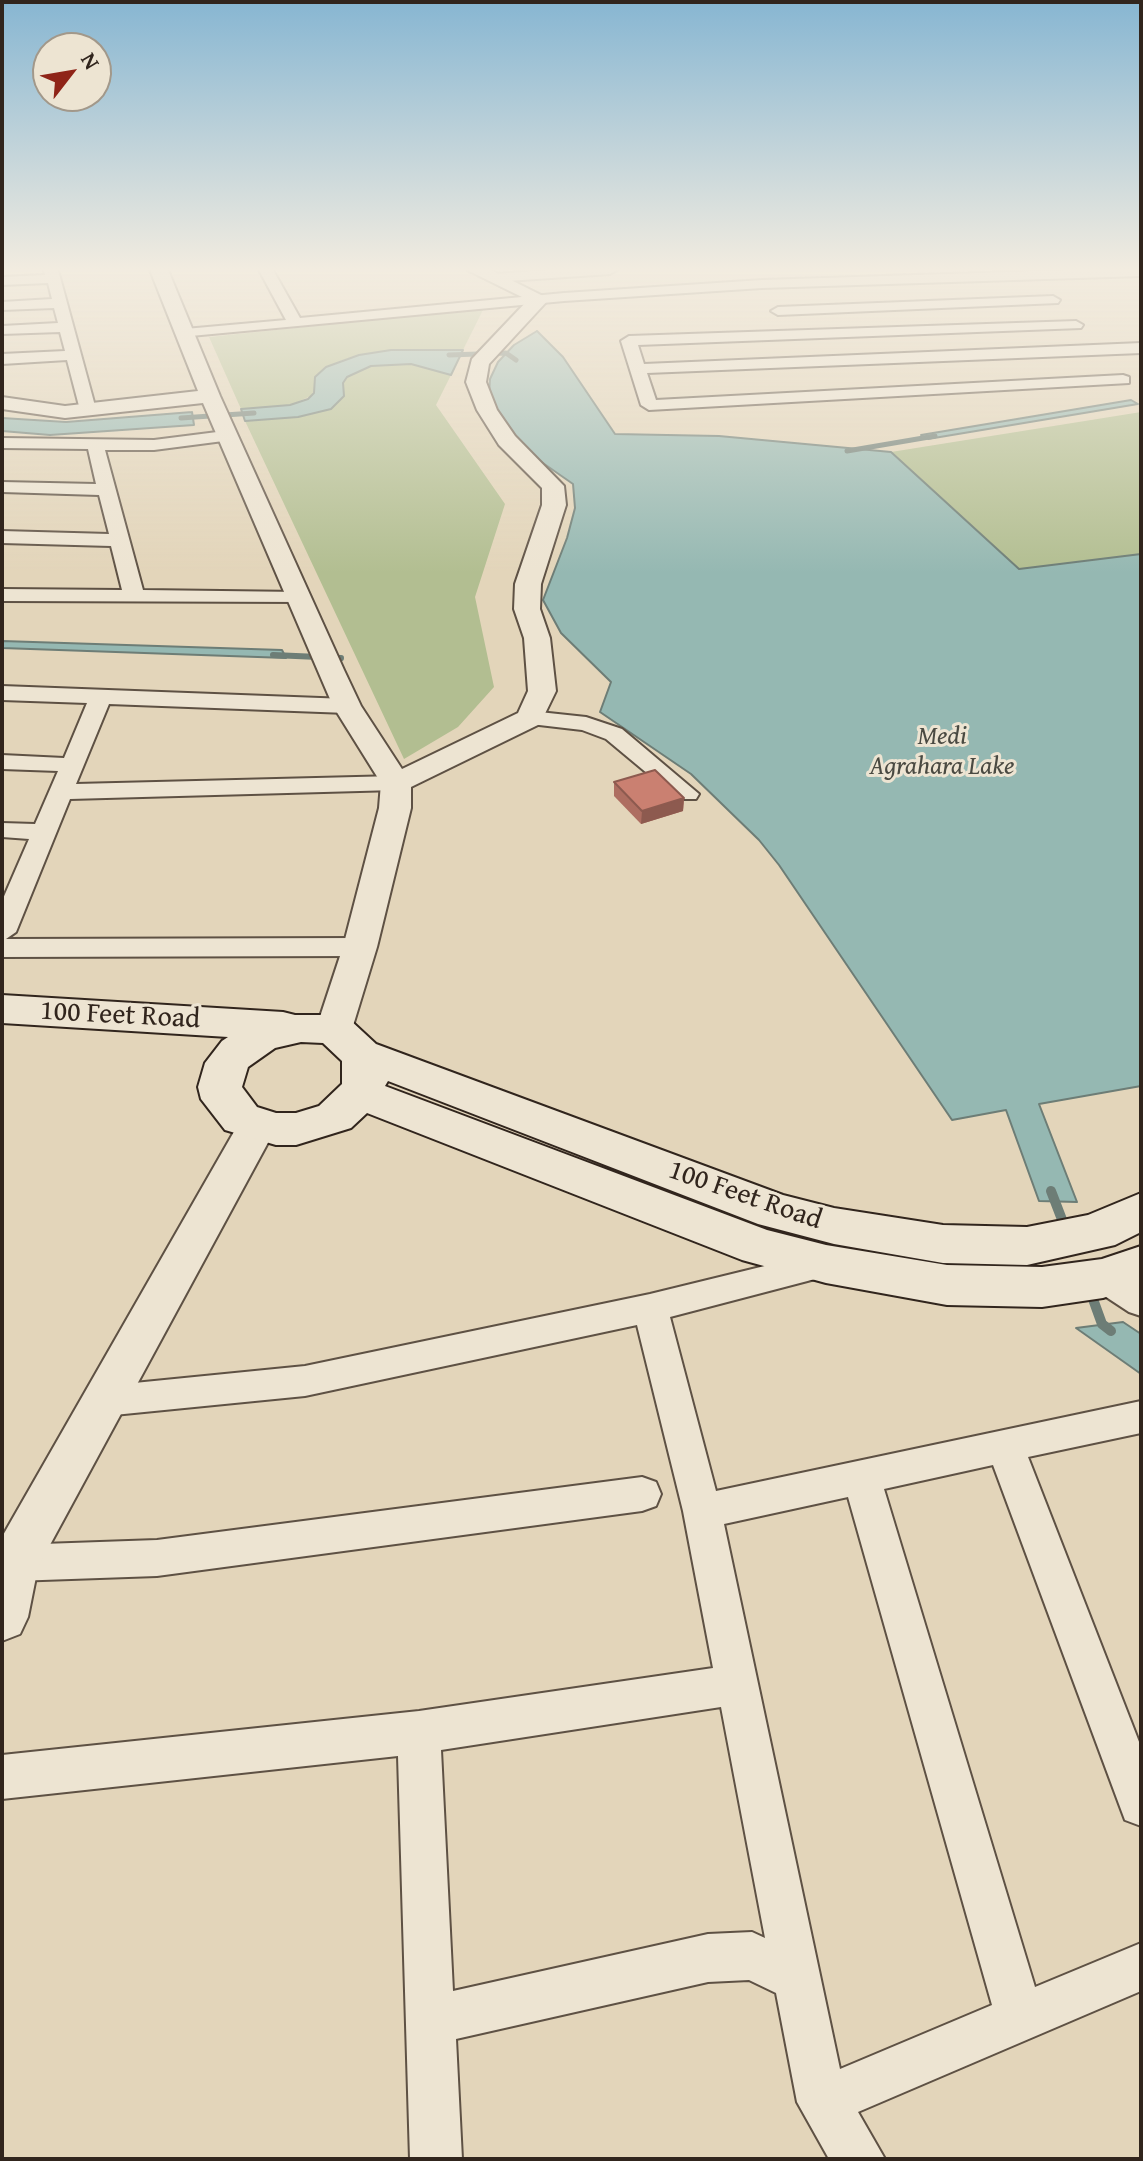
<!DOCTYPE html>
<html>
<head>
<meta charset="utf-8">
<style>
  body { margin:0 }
  #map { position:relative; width:1143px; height:2161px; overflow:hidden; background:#e3d5ba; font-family:"Gentium Book Plus",serif }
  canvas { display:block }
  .frame { position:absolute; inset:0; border:4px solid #31251d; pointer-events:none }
  .north { position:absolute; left:32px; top:32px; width:80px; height:80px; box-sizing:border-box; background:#ede4d2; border:2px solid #a2988a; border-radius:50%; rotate:59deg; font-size:22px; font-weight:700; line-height:32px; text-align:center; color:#31251d }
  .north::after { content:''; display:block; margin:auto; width:28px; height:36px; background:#8f2418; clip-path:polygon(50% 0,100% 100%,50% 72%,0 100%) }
</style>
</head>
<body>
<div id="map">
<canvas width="1143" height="2161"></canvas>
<div class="frame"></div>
<div class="north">N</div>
</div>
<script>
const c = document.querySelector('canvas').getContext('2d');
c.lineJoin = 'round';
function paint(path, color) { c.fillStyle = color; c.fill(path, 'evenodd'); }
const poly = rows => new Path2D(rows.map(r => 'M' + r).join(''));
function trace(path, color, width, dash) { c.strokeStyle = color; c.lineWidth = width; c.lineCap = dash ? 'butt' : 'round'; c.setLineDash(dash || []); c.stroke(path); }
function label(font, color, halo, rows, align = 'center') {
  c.font = font + ' "Gentium Book Plus",serif'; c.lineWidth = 6; c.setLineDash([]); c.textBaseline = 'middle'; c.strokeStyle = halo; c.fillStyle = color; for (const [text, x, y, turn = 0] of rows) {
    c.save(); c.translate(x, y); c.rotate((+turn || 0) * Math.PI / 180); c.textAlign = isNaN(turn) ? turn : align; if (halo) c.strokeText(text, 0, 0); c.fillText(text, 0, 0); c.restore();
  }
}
paint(poly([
  [484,308,463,350,391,350,346,359,326,367,311,396,290,405,241,409,209,337],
  [388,364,418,365,451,375,436,405,505,504,475,597,494,687,458,727,404,759,245,421,310,415,344,390,343,383,347,377,371,366],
  [1141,412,1141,554,1019,569,891,452]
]), '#b2be91');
const water = poly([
  [537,331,563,357,615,434,719,436,891,452,1019,569,1141,554,1141,1086,1039,1104,1077,1202,1039,1201,1006,1110,952,1120,779,865,759,840,691,774,600,712,611,682,561,633,543,600,567,538,575,508,573,484,540,461,511,433,489,397,490,379,498,362,514,345,537,331],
  [391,350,463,350,451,375,411,364,371,366,347,377,343,383,344,396,331,409,298,417,245,421,241,409,290,405,308,399,314,393,315,377,326,367,359,355,391,350],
  [1131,400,1138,404,928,439,921,435,1131,400],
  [192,412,194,425,50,435,2,431,2,418,66,422,192,412],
  [2,641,282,650,286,658,2,648,2,641],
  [1123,1322,1141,1334,1141,1374,1076,1328,1123,1322]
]);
paint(water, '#95b8b2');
trace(water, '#6d7d76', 2);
trace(poly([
  [449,355,506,353,516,360],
  [181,418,254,413],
  [847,451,935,436]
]), '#6d7d76', 5);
trace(poly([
  [273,655,341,658]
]), '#6d7d76', 6);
trace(poly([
  [1051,1191,1066,1230],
  [1089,1288,1102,1324,1111,1331]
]), '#6d7d76', 10);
const minor = poly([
  [44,270,58,270,95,406,93,409,81,409,79,406,67,360,2,364,2,354,65,351,60,332,2,334,2,326,58,323,54,308,2,310,2,302,52,299,48,283,2,285,2,277,45,275,44,270],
  [259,270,273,270,300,318,564,293,762,280,1069,270,1141,270,1141,276,762,288,564,301,180,337,180,331,185,329,286,320,259,270],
  [548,270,617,270,610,274,493,282,486,278,493,274,548,270],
  [1053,296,1060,300,1058,303,778,315,771,311,778,307,1053,296],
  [1076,321,1083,325,1081,328,638,345,644,364,1141,343,1141,353,647,373,656,400,1123,375,1129,377,1129,383,649,410,641,405,621,341,629,336,1076,321],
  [225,431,231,432,234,436,231,440,154,450,105,450,143,590,300,592,307,594,310,598,307,602,2,601,2,589,122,590,111,546,2,543,2,531,109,534,99,495,2,492,2,482,96,484,88,449,2,448,2,438,154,440,225,431],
  [2,686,347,699,358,706,347,713,109,704,76,784,396,776,404,778,408,783,404,788,396,790,70,799,16,932,6,939,360,938,370,941,374,947,370,953,360,956,2,957,2,901,29,839,2,837,2,823,35,824,58,771,2,769,2,755,64,758,87,703,2,700,2,686],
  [530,711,586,717,622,729,699,794,696,799,678,799,606,739,582,730,522,723,519,718,522,713,530,711],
  [826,1251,838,1255,843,1264,838,1273,670,1317,716,1491,1141,1401,1141,1433,1028,1457,1141,1747,1141,1826,1125,1820,1119,1804,993,1465,884,1489,1035,1987,1141,1943,1141,1991,858,2112,885,2159,829,2159,797,2102,776,1993,749,1980,708,1982,456,2039,462,2159,410,2159,398,1756,2,1799,2,1755,419,1711,713,1668,683,1511,637,1325,305,1396,104,1416,91,1412,86,1401,91,1390,104,1386,305,1366,650,1294,826,1251],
  [848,1497,992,2005,840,2069,724,1524,848,1497],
  [721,1707,765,1938,752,1932,708,1934,453,1991,441,1750,721,1707],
  [1103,1265,1141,1285,1141,1316,1129,1312,1091,1287,1086,1278,1091,1269,1103,1265],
  [642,1477,656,1482,661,1494,656,1506,642,1511,157,1576,14,1581,2,1577,2,1549,14,1545,157,1540,642,1477]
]);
const tertiary = poly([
  [150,270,168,270,220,396,344,670,361,706,402,769,518,713,528,691,524,638,514,609,515,584,542,505,542,488,499,445,477,410,466,382,472,359,528,300,467,270,491,270,549,299,489,364,486,382,497,410,515,436,564,486,566,505,541,584,540,609,550,638,556,691,540,724,411,787,411,808,377,947,352,1029,347,1038,334,1041,321,1038,316,1029,343,947,379,808,381,783,333,706,203,403,65,418,2,409,2,397,65,406,198,391,150,270],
  [257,1112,271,1116,277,1126,38,1567,28,1617,20,1634,2,1641,2,1537,243,1116,257,1112]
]);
const secondary = poly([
  [2,995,283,1012,295,1015,334,1015,349,1019,376,1044,783,1195,834,1208,943,1225,1027,1227,1088,1215,1141,1193,1141,1232,1115,1245,1027,1265,943,1263,834,1244,758,1224,388,1081,385,1086,767,1230,826,1245,947,1265,1042,1267,1102,1259,1141,1246,1141,1285,1103,1298,1042,1307,947,1305,826,1283,742,1260,367,1113,351,1128,296,1145,276,1145,225,1130,201,1099,198,1087,205,1063,222,1041,228,1037,2,1023,2,995],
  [301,1042,323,1043,342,1061,342,1084,319,1106,296,1113,276,1113,257,1107,242,1087,248,1067,275,1048,301,1042]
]);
trace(minor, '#5e5144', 4);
trace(tertiary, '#5e5144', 4);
trace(secondary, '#31251d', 4);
paint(minor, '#ede4d2');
paint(tertiary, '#ede4d2');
paint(secondary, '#ede4d2');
paint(poly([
  [614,782,684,798,683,811,641,824,614,796]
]), '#ae6e61');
paint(poly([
  [684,798,683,811,641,824,642,811]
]), '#8d5a4f');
const building = poly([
  [655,770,684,798,642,811,614,782,655,770]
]);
paint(building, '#ca8071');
trace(building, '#8d5a4f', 2);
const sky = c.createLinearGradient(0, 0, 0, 573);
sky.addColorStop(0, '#87b6d2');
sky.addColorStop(0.47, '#f2ece0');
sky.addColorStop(1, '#f2ece000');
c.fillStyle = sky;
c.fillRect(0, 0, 1143, 573);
label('italic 26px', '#4a4a42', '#ede4d2', [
  ["Medi",942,737],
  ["Agrahara Lake",942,767]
]);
label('28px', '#31251d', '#ede4d2', [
  ["100 Feet Road",120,1016,3],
  ["100 Feet Road",745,1196,19]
]);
</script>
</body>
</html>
